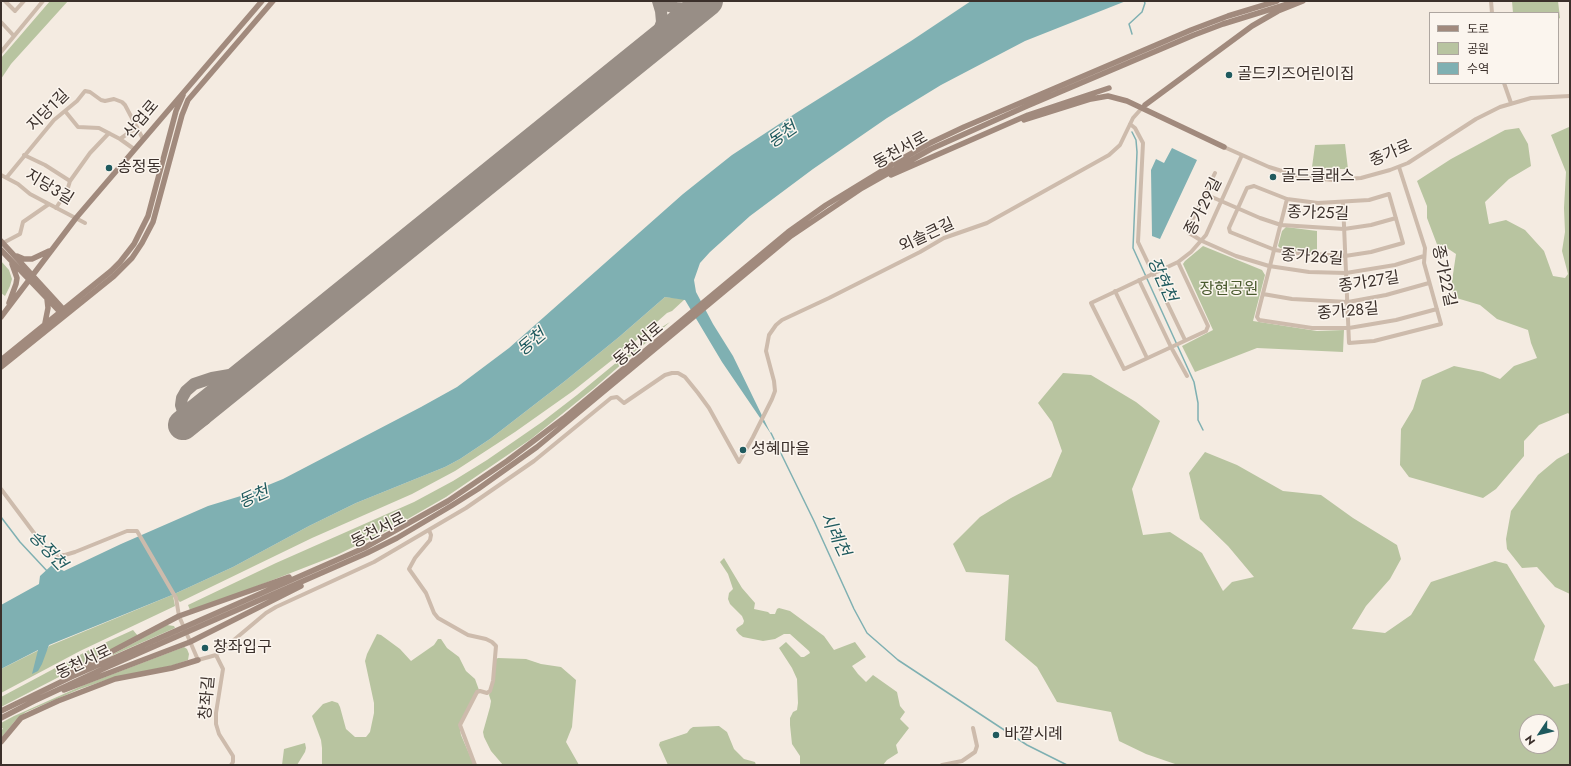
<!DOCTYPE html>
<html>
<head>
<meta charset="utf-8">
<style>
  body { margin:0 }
  #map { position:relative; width:1571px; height:766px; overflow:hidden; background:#f4ebe1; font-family:Jost,"Noto Sans KR",sans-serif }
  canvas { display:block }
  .frame { position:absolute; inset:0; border:2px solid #3b302b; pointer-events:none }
  .legend { position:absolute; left:1429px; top:12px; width:130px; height:72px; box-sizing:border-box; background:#fbf5ee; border:1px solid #aea6a0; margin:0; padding:5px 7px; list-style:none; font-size:12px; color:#3b302b }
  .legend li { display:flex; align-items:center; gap:8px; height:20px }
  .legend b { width:20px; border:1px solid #aea6a0 }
  .north { position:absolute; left:1519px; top:714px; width:40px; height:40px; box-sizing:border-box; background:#fbf5ee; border:1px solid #aea6a0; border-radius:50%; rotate:235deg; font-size:11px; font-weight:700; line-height:16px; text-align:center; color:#3b302b }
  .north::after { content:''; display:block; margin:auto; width:14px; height:18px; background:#1f5a5e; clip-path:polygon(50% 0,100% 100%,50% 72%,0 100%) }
</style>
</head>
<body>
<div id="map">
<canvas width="1571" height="766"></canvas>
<div class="frame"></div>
<ul class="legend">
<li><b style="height:5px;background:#a18a7d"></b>도로</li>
<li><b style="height:11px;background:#b8c4a0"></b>공원</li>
<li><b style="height:11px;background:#7fb0b2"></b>수역</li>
</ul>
<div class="north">N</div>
</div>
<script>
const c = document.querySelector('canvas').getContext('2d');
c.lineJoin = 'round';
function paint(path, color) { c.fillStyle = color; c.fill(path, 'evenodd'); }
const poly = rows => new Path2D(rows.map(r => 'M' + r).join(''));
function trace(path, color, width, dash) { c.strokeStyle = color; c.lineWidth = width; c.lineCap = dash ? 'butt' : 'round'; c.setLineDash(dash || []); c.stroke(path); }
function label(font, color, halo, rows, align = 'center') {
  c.font = font + ' Jost,"Noto Sans KR",sans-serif'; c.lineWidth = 3; c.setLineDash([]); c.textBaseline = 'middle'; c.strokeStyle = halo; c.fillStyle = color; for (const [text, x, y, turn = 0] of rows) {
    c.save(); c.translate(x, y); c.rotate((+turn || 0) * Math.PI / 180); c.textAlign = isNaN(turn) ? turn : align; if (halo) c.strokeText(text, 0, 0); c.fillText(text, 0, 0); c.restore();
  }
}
paint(poly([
  [50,1,68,1,11,64,1,79,1,58],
  [1512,1,1558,1,1560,18,1558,19,1558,13,1513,13],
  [1569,127,1570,415,1568,413,1539,425,1524,441,1524,456,1496,489,1483,498,1409,477,1400,465,1401,429,1413,409,1422,380,1454,366,1483,372,1500,379,1514,366,1537,358,1531,343,1528,330,1497,319,1480,305,1453,297,1452,281,1456,254,1444,246,1438,247,1427,218,1427,206,1417,181,1451,159,1505,130,1519,128,1528,144,1531,166,1509,179,1485,202,1489,224,1506,220,1525,230,1544,251,1553,276,1565,278,1568,274,1562,251,1565,232,1564,208,1566,172,1551,135],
  [1345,144,1348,169,1329,169,1312,167,1315,145],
  [1286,227,1317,231,1317,253,1294,252,1280,248,1278,246,1282,231],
  [1203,246,1262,270,1265,275,1253,321,1317,331,1344,330,1343,352,1257,348,1195,372,1182,346,1213,330,1183,264,1185,261],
  [1,261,9,270,12,279,10,286,5,296,1,293],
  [665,297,685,299,672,311,667,313,631,345,573,391,515,432,455,471,412,494,312,538,180,602,177,599,173,596,175,606,80,651,1,693,1,669,39,650,33,673,49,646,172,595,233,567,309,526,356,503,445,467,460,459,490,439,565,381,619,337],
  [670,322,593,389,531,439,446,497,392,528,337,555,247,590,190,610,188,605,276,563,414,502,453,481,487,460,542,422,577,395,651,334],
  [1063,373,1091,375,1136,402,1160,421,1132,489,1143,535,1170,532,1202,553,1223,591,1232,582,1254,577,1228,546,1200,519,1189,473,1205,452,1237,465,1283,491,1321,495,1353,518,1397,545,1401,559,1390,579,1366,606,1352,629,1385,633,1411,615,1431,582,1495,561,1507,564,1545,626,1534,660,1554,687,1570,683,1570,765,1178,765,1146,754,1119,741,1111,712,1057,702,1037,667,1005,640,1009,575,966,572,953,544,980,517,1011,498,1051,477,1062,451,1052,422,1038,403],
  [1527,722,1551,722,1551,746,1527,746],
  [1570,452,1570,594,1555,587,1537,567,1522,568,1507,549,1506,539,1511,511,1538,475,1557,459],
  [724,558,742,588,755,603,754,609,768,612,770,614,775,614,777,609,779,608,790,611,824,636,834,650,855,642,866,657,852,666,858,674,866,682,873,675,897,692,900,706,905,712,900,719,909,728,896,745,898,753,887,760,883,765,800,765,800,756,792,744,790,725,790,718,793,712,797,710,798,703,797,679,792,668,779,648,786,642,801,657,804,657,810,653,809,651,790,634,784,634,775,639,763,641,743,637,739,634,736,630,737,628,743,624,744,621,742,616,730,604,728,599,729,593,733,589,728,574,720,562],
  [167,625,174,626,175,628,102,660],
  [133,630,138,636,1,707,1,697,89,650],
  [377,634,381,635,400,649,411,661,434,645,438,639,441,639,447,648,459,657,466,671,475,679,479,690,459,724,461,735,474,765,322,765,322,748,321,740,312,716,323,704,332,701,338,703,340,707,346,729,355,737,366,737,370,732,374,713,374,703,365,661,367,654],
  [184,647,187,649,189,654,188,660,171,666,115,677,80,689,26,712,15,721,1,738,1,732,3,728,1,728,1,723,14,716,84,685],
  [498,658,526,659,541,664,561,667,576,680,572,727,566,742,579,765,503,765,491,751,484,737,483,732,490,707,491,701,489,695,494,682,496,659],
  [719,726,727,732,734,749,744,759,755,762,756,765,668,765,659,745,660,742,687,733,690,729,693,727],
  [305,743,306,748,305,752,297,765,282,765,284,749]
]), '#b8c4a0');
paint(poly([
  [971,1,1126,1,1025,41,941,85,887,118,813,169,750,216,710,252,700,263,694,280,696,292,713,324,733,356,771,434,722,362,685,300,665,297,619,337,565,381,490,439,460,459,445,467,356,503,309,526,233,567,172,595,49,645,42,664,38,671,32,674,38,650,1,669,1,605,39,584,40,576,52,565,64,571,121,544,208,506,244,495,283,479,421,407,457,387,509,348,683,194,732,155,796,113,911,41],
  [1172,148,1197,160,1160,239,1152,236,1151,170,1156,159,1164,163]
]), '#7fb0b2');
trace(poly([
  [1132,34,1129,24,1142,12,1145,3,1144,1],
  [1132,132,1136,140,1137,152,1133,248,1194,382,1198,403,1198,420,1203,430],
  [771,433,814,521,854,609,867,633,898,660,1027,745,1067,765],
  [1,517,20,542,48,572]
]), '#7fb0b2', 1.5);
trace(poly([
  [662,1,666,5,676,8,686,9,698,6,707,1],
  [648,49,656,39,662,22,661,11,658,1],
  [234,384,205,419,199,423,193,423,185,417,181,405,182,398,186,391,194,384,212,378,247,372,257,365]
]), '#988e86', 12);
trace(poly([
  [183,425,708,1]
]), '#988e86', 30);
trace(poly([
  [5,1,15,11,24,1],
  [1491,1,1492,13],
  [1,22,14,36],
  [1,52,43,1],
  [1504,83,1511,103],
  [65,111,78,127,99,128,120,139,134,149],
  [1130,124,1135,128,1143,143,1138,242,1185,340],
  [120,139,137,127],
  [1224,147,1269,167,1298,176,1332,180,1361,178,1390,170,1408,163,1476,119,1500,107,1531,98,1570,96],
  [24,155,45,165,70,181,90,153,109,133],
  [1215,173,1188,229,1189,233,1202,241,1236,256,1269,266,1309,272,1346,273,1395,265,1424,256],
  [1,175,18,184,30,194,85,223],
  [7,177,54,120,77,101,85,91,90,92,101,100,105,101,114,99,122,102,125,105,143,139],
  [1254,186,1287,199,1318,203,1369,200,1389,194,1403,243,1371,252,1345,256,1295,253,1275,250,1230,232,1229,228,1247,188,1254,186],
  [1205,194,1260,218,1281,225,1344,229,1371,225,1396,218],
  [1287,199,1257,317,1259,320,1312,328,1349,328,1396,320,1437,309],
  [1343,202,1349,343,1374,341,1441,324,1424,263,1425,248,1399,167],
  [56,208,67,191,70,181],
  [3,243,20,234,23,222,49,204],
  [1178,262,1208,326,1206,331,1124,369,1091,303,1178,262,1191,252,1206,235,1242,155],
  [1139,280,1171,347,1187,376],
  [1115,291,1147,358],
  [1263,294,1292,299,1348,302,1386,295,1429,283],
  [1,489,43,545,50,552,57,555,65,555,75,552,127,531,137,531,176,598,179,616,198,660,216,655,266,613,276,607,374,562,466,508,534,461,611,398,617,397,624,403,665,375,672,373,678,373,685,377,698,393,709,408,739,462,753,437,772,399,775,391,774,381,766,351,769,335,776,325,782,320,829,298,920,252,944,238,987,223,1109,155,1120,145,1133,118,1142,108],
  [429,530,431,535,430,540,415,558,409,569,426,593,434,613,438,618,468,635,486,639,492,642,496,646,493,681,490,691,487,693,480,691,477,692,460,725,475,765],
  [216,655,223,669,216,713,216,724,219,734,233,756,233,762,231,765],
  [942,765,962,761,975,752,977,746,973,728]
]), '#cdbbac', 4);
trace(poly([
  [1145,105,1252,26,1278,11,1303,1],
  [1024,120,1091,99,1108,96,1127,101,1224,147],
  [891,175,1028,115,1109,88],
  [1,241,66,312],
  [1,250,62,314],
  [17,256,24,259,32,259,49,251],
  [9,303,16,284,17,278,12,264],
  [1,317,76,218,262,1],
  [45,323,48,308,47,299],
  [1,360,111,271,120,262,134,244,148,216,176,111,183,95],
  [1,367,114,276,132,258,142,243,153,222,182,115,188,100,273,1],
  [71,673,179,616,289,577],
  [64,690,190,642,301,586],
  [1,711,71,677,364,548,448,501,507,461,564,418,788,232,826,205,893,164,928,144,964,127,1191,30,1228,16,1277,1],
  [1,718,34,701,105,668,367,553,397,538,451,506,478,489,537,447,791,236,862,188,931,149,1027,106,1194,35,1223,24,1297,1],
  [1,742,21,718,58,701,115,679,172,668,198,660]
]), '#a18a7d', 5.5);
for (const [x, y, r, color] of [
  [1229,75,4,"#1f5a5e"],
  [109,168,4,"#1f5a5e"],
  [1273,177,4,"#1f5a5e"],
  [743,450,4,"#1f5a5e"],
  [205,648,4,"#1f5a5e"],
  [996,735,4,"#1f5a5e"]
]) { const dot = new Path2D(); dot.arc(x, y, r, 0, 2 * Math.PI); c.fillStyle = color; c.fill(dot); trace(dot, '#fbf5ee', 1.5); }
label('16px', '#3b302b', '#fbf5ee', [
  ["골드키즈어린이집",1237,75],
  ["송정동",117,168],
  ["골드클래스",1281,177],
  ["성혜마을",751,450],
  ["창좌입구",213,648],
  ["바깥시례",1004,735]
], 'left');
label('16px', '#3b302b', '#fbf5ee', [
  ["지당1길",49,111,-45],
  ["산업로",142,120,-50],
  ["동천서로",901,151,-29],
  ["종가로",1391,154,-23],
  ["지당3길",49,188,31],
  ["종가29길",1204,207,-63],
  ["종가25길",1318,214,2],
  ["외솔큰길",927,236,-25],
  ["종가26길",1312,258,4],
  ["종가22길",1443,276,78],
  ["종가27길",1369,283,-9],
  ["종가28길",1348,312,-5],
  ["동천서로",639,345,-40],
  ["동천서로",379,531,-27],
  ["동천서로",84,663,-25],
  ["창좌길",208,698,-85]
]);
label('16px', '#4a5a2e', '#fbf5ee', [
  ["장현공원",1229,290]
]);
label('italic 17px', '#1f5a5e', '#fbf5ee', [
  ["동천",783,136,-35],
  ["장현천",1161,280,66],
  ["동천",532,343,-40],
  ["동천",254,498,-24],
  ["시례천",834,535,64],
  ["송정천",47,551,47]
]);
</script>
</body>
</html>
